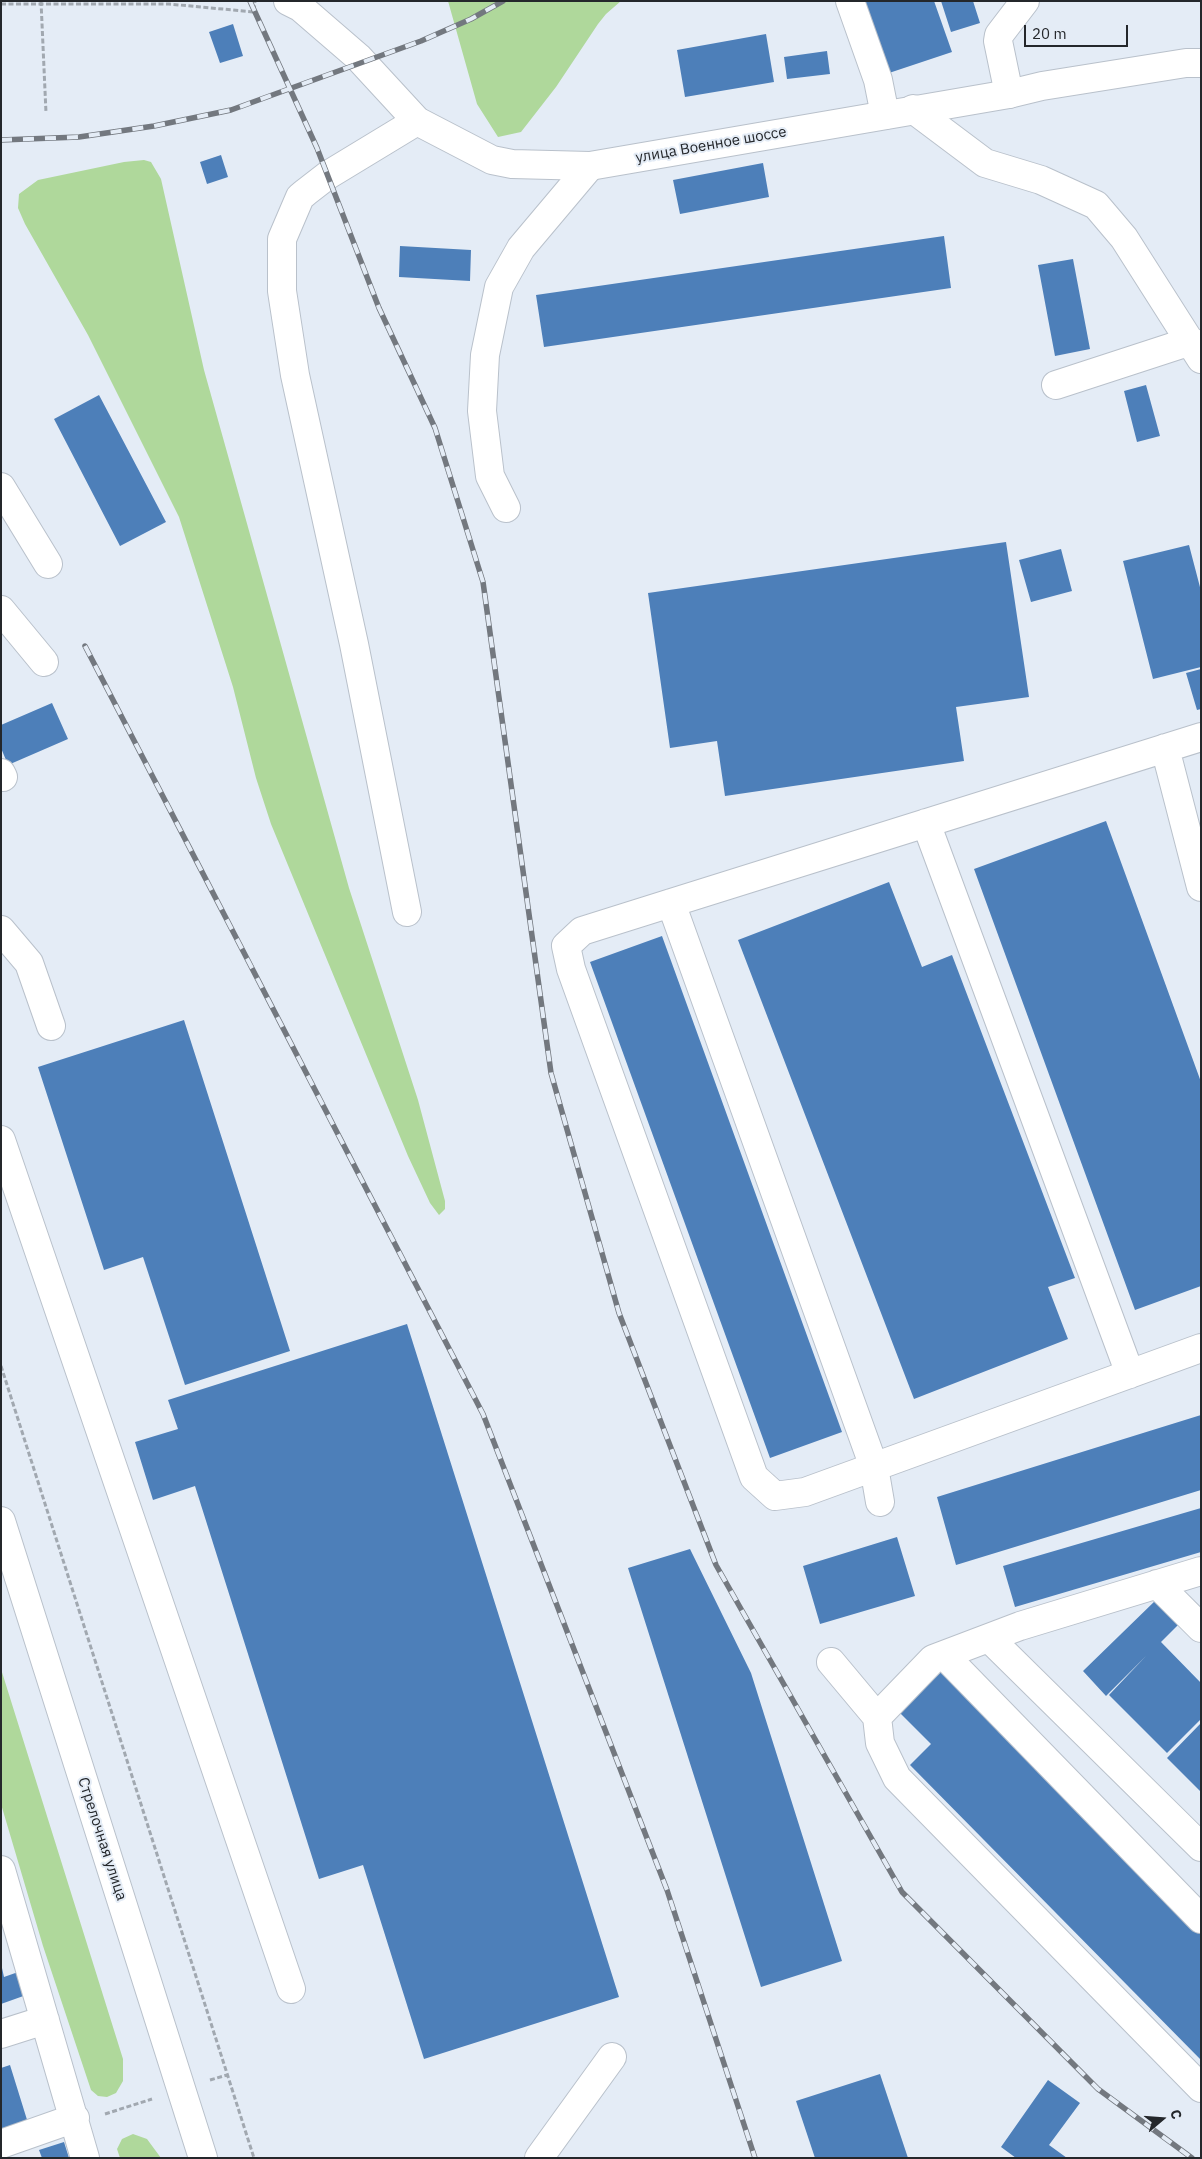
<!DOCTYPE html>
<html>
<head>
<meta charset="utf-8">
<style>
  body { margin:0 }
  #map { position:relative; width:1202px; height:2159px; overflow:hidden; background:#e4ecf6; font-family:"IBM Plex Sans",sans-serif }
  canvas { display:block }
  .frame { position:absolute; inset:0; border:2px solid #24272b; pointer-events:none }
  .north { position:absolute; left:1137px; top:2094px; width:50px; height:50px; -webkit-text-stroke:4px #e4ecf6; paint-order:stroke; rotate:72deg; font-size:14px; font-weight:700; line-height:20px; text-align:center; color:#24272b }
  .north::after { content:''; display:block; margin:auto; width:18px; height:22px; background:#24272b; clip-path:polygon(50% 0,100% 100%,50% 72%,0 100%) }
  .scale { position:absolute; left:1024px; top:25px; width:104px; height:22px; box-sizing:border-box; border:2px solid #24272b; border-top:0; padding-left:6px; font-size:15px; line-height:18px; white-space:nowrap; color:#24272b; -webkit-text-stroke:4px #e4ecf6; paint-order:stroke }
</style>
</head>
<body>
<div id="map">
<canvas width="1202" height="2159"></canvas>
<div class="frame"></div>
<div class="north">С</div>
<div class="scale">20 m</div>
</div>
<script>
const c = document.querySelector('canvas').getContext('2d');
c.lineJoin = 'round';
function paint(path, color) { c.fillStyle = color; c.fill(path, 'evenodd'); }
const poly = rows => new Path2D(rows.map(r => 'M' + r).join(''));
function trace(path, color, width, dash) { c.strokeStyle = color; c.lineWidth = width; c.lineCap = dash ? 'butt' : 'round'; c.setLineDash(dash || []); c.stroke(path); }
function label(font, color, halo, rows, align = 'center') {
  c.font = font + ' "IBM Plex Sans",sans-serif'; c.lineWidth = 4; c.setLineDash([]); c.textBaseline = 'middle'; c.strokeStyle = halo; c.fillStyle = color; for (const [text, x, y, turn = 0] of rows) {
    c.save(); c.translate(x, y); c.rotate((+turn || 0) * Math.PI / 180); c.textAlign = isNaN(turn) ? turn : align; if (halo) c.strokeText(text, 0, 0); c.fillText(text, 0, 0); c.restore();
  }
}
paint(poly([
  [448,1,621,1,606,14,598,24,556,87,521,132,498,137,477,104],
  [144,160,151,162,161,179,204,370,349,888,418,1100,445,1201,445,1209,439,1215,430,1203,408,1156,271,824,256,778,233,687,179,517,88,335,25,224,18,208,19,194,38,180,124,162],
  [1,1669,123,2059,123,2081,116,2093,107,2097,98,2096,91,2090,43,1946,1,1804],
  [133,2134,147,2139,161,2158,120,2158,117,2149,122,2139]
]), '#afd89b');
paint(poly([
  [861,1,934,1,952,52,886,74],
  [941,1,973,1,980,23,951,32],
  [233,24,243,56,220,63,209,32],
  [766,34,774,82,685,97,677,50],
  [827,51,830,74,787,79,784,57],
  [221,155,228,177,207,184,200,162],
  [763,163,769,197,680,214,673,180],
  [944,236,951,288,544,347,536,295],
  [400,246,471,250,470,281,399,277],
  [1073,259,1090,349,1055,356,1038,265],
  [1146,385,1160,436,1137,442,1124,391],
  [99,395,166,522,120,546,54,419],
  [1006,542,1029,697,956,707,964,761,725,796,717,741,670,748,648,593],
  [1189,545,1201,591,1201,667,1153,679,1123,561],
  [1061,549,1072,591,1031,602,1019,560],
  [1201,669,1201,709,1197,710,1186,673],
  [52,703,68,739,8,765,1,748,1,725],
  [1106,821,1201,1082,1201,1286,1135,1310,974,869],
  [889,882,922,967,952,955,1075,1278,1048,1287,1068,1339,914,1399,738,940],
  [662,936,842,1432,770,1458,590,962],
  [184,1020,290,1351,185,1385,143,1257,104,1270,38,1067],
  [407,1324,619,1997,424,2059,363,1865,319,1879,195,1486,153,1500,135,1442,178,1429,168,1400],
  [1201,1415,1201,1490,956,1565,937,1497],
  [1201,1508,1201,1552,1015,1607,1003,1566],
  [897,1537,915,1596,820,1624,803,1566],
  [690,1549,751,1673,842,1961,761,1987,628,1568],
  [1157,1599,1180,1623,1161,1642,1201,1683,1201,1719,1167,1753,1109,1695,1146,1656,1106,1696,1083,1671],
  [942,1671,1201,1934,1201,2060,910,1765,931,1744,900,1713],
  [1201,1723,1201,1792,1167,1758],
  [2,1968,4,1977,21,1971,29,1994,1,2004],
  [10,2065,28,2123,1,2131,1,2068],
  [880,2074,908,2158,815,2158,796,2101],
  [1048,2080,1080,2103,1049,2145,1067,2158,1016,2158,1001,2147],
  [64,2142,69,2158,42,2158,39,2150]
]), '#4d7fb9');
const minor = poly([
  [850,1,878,80,885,115],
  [1009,94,998,41,999,35,1025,1],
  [913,109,985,163,1041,180,1096,205,1124,238,1201,359],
  [1056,385,1191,341],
  [1,487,48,564],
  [506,508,490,476,482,411,485,355,499,287,521,248,590,166],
  [1,610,44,662],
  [1165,748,1201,887],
  [1,773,3,777],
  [926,823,1130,1374],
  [671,903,582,931,566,946,571,969,754,1477,775,1496,805,1492,1201,1348],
  [407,912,354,644,295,375,282,291,282,239,300,197,306,192,328,175,417,121],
  [1,930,29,963,51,1026],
  [1,1140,291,1989],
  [880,1502,874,1467,671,903,1201,737],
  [1157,1584,1201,1628],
  [989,1638,1201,1847],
  [944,1655,1201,1919],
  [831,1662,877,1717,880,1743,897,1778,1201,2088],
  [877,1717,933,1659,1020,1626,1201,1571],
  [1,1870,85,2158],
  [1,2034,45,2020],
  [1,2144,75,2118],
  [539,2158,612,2057]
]);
const major = poly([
  [288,1,300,7,358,57,417,121,492,160,512,164,590,166,1009,94,1042,86,1186,63,1201,63],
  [1,1521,203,2158]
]);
trace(minor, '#b9c1cb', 30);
trace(major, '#b9c1cb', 30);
trace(poly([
  [41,1,46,113],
  [1,4,169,4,254,12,255,1],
  [1,1366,254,2158],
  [210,2080,227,2075],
  [105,2114,152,2099]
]), '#a1a8b0', 3, [5, 2.5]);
trace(minor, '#fff', 28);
trace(major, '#fff', 28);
const rail = poly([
  [250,1,317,148,379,308,435,428,483,582,551,1073,619,1313,716,1565,902,1892,1098,2089,1192,2158],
  [1,140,79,137,154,126,231,110,421,41,471,19,503,1],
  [85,646,483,1414,667,1890,755,2158]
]);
trace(rail, '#73787f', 5.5);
trace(rail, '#e4ecf6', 4, [11]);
label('15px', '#24272b', '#e4ecf6', [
  ["улица Военное шоссе",711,145,-10],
  ["Стрелочная улица",102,1839,72]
]);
</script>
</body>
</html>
